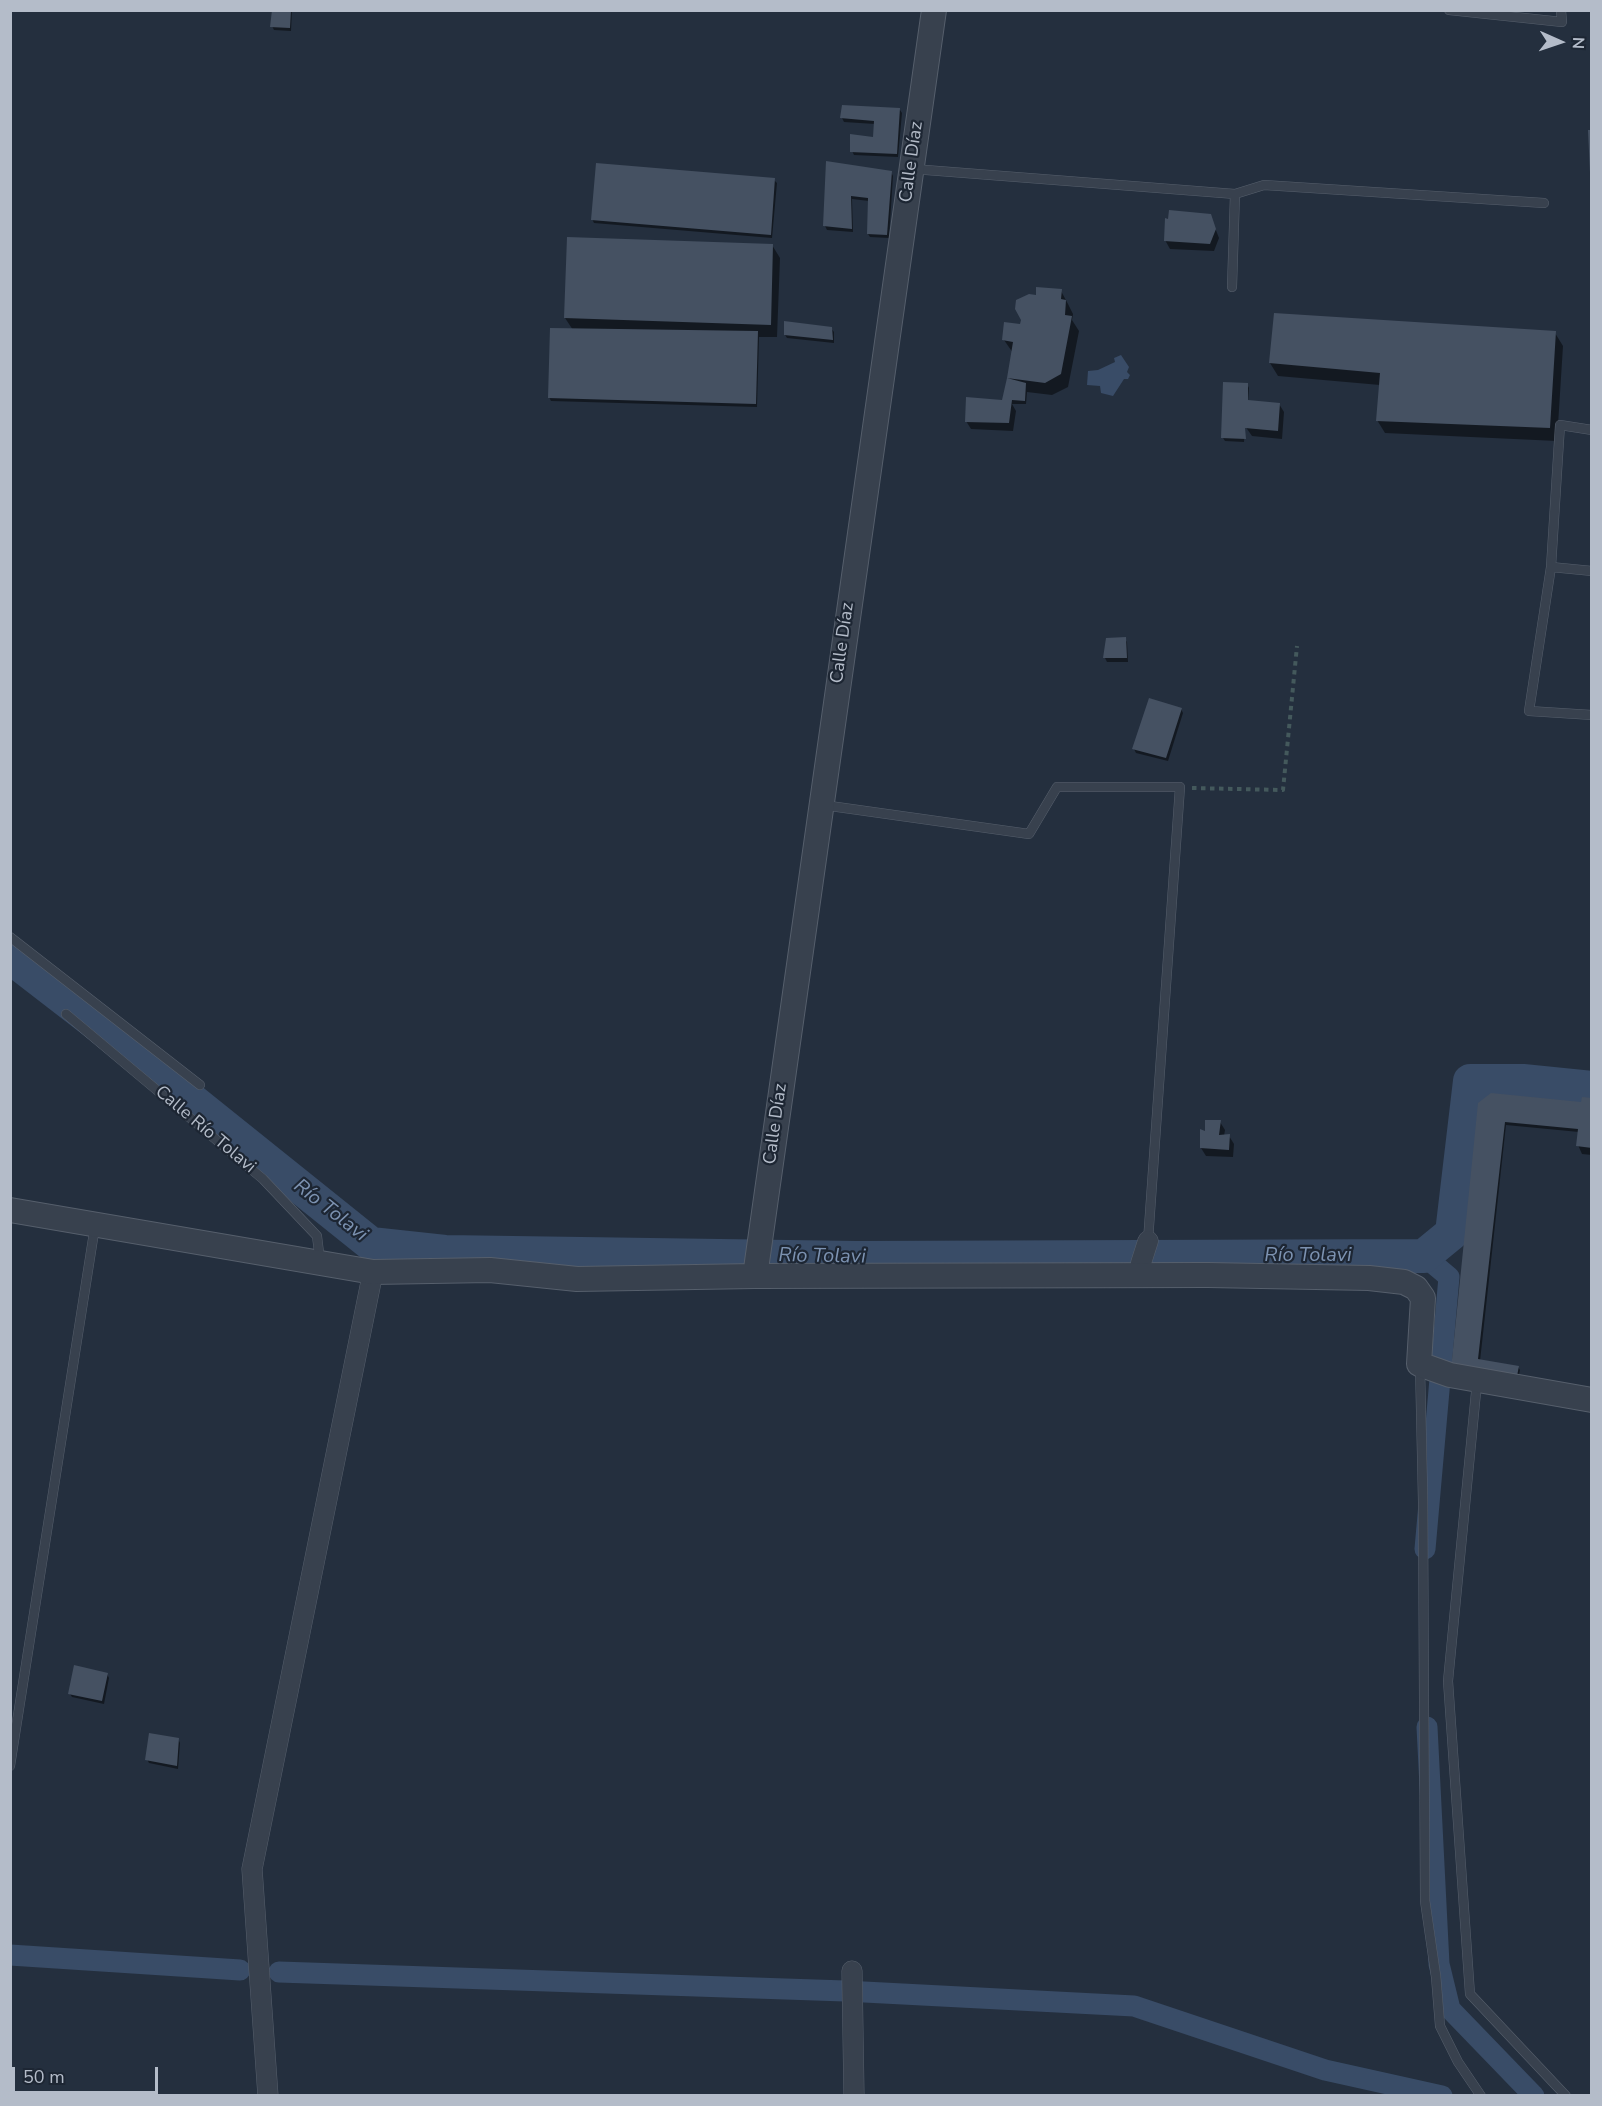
<!DOCTYPE html>
<html>
<head>
<meta charset="utf-8">
<style>
  body { margin:0 }
  #map { position:relative; width:1602px; height:2106px; overflow:hidden; background:#242f3e; font-family:"Nunito Sans",sans-serif }
  canvas { display:block }
  .frame { position:absolute; inset:0; border:12px solid #b4bcc9; pointer-events:none }
  .north { position:absolute; left:1530px; top:12px; width:60px; height:60px; -webkit-text-stroke:4px #1d2633; paint-order:stroke; rotate:93deg; font-size:16px; font-weight:700; line-height:24px; text-align:center; color:#b4bcc9 }
  .north::after { content:''; display:block; margin:auto; width:21px; height:27px; background:#b4bcc9; clip-path:polygon(50% 0,100% 100%,50% 72%,0 100%) }
  .scale { position:absolute; left:12px; top:2067px; width:146px; height:27px; box-sizing:border-box; border:3px solid #b4bcc9; border-top:0; padding-left:8px; font-size:18px; line-height:21px; white-space:nowrap; color:#b4bcc9; -webkit-text-stroke:4px #1d2633; paint-order:stroke }
</style>
</head>
<body>
<div id="map">
<canvas width="1602" height="2106"></canvas>
<div class="frame"></div>
<div class="north">N</div>
<div class="scale">50 m</div>
</div>
<script>
const c = document.querySelector('canvas').getContext('2d');
c.lineJoin = 'round';
function paint(path, color) { c.fillStyle = color; c.fill(path, 'evenodd'); }
const poly = rows => new Path2D(rows.map(r => 'M' + r).join(''));
function trace(path, color, width, dash) { c.strokeStyle = color; c.lineWidth = width; c.lineCap = dash ? 'butt' : 'round'; c.setLineDash(dash || []); c.stroke(path); }
function label(font, color, halo, rows, align = 'center') {
  c.font = font + ' "Nunito Sans",sans-serif'; c.lineWidth = 4.5; c.setLineDash([]); c.textBaseline = 'middle'; c.strokeStyle = halo; c.fillStyle = color; for (const [text, x, y, turn = 0] of rows) {
    c.save(); c.translate(x, y); c.rotate((+turn || 0) * Math.PI / 180); c.textAlign = isNaN(turn) ? turn : align; if (halo) c.strokeText(text, 0, 0); c.fillText(text, 0, 0); c.restore();
  }
}
paint(poly([
  [1121,355,1129,367,1127,372,1130,375,1128,379,1124,379,1113,396,1101,393,1100,386,1087,385,1088,371,1098,370,1115,362,1114,358]
]), '#394c67');
paint(poly([
  [273,10,292,10,291,31,274,30,272,26],
  [900,110,902,113,898,157,854,155,852,151,874,138,875,124,844,122,842,118],
  [827,163,891,172,893,176,889,238,870,237,868,234,869,201,852,199,853,232,827,230,825,226],
  [774,180,777,183,772,238,594,223,592,219],
  [1210,215,1219,238,1214,251,1170,249,1165,240],
  [772,245,780,258,777,337,759,337,757,407,551,401,549,397,573,330,565,318],
  [1061,291,1068,304,1073,314,1072,320,1079,331,1068,387,1052,395,1027,392,1026,404,1012,404,1016,411,1013,431,971,429,966,421,1005,402,1004,400,1013,353,1004,340,1021,326,1037,297],
  [831,328,834,332,834,343,787,338,785,335],
  [1555,333,1563,346,1557,441,1385,433,1377,420,1380,385,1278,376,1270,363],
  [1247,384,1249,388,1248,402,1279,404,1284,412,1282,439,1252,436,1245,426,1244,442,1225,441,1223,438],
  [1125,639,1127,642,1128,662,1107,662,1105,658,1107,640],
  [1181,709,1183,713,1168,761,1136,753,1134,749],
  [1592,1100,1592,1155,1582,1154,1578,1145,1579,1132,1506,1125,1480,1361,1518,1367,1520,1370,1517,1384,1455,1372,1480,1104,1580,1103],
  [1220,1122,1225,1130,1224,1136,1229,1136,1234,1144,1233,1157,1206,1156,1201,1148,1206,1133],
  [107,1674,109,1678,104,1704,72,1697,70,1694],
  [178,1739,180,1743,178,1769,149,1763,147,1759]
]), '#0007');
trace(poly([
  [1424,1256,1449,1277,1425,1549],
  [1427,1727,1439,1964,1450,2009,1534,2096],
  [10,1955,240,1970],
  [279,1972,845,1991,1134,2006,1325,2070,1442,2096]
]), '#394c67', 21);
trace(poly([
  [10,957,93,1021,371,1244,445,1252,857,1258,1424,1256,1452,1233,1470,1081,1523,1081,1592,1088]
]), '#394c67', 34);
paint(poly([
  [272,10,291,10,290,28,270,27],
  [842,105,900,108,897,154,850,152,850,134,873,137,874,121,840,118],
  [1588,130,1592,130,1592,173,1590,173],
  [826,161,892,171,887,235,867,234,868,198,851,196,852,229,823,226],
  [596,163,775,178,771,235,591,220],
  [1169,210,1211,214,1216,229,1210,244,1164,241,1165,218,1168,219],
  [567,237,773,244,771,325,564,318],
  [1036,287,1062,289,1061,299,1066,300,1065,315,1072,316,1061,374,1045,383,1007,378,1013,342,1002,340,1004,322,1020,324,1021,320,1015,309,1016,300,1029,294,1036,295],
  [1274,313,1556,331,1550,428,1376,421,1380,373,1269,363],
  [784,321,832,327,833,340,784,335],
  [550,328,758,331,756,404,548,398],
  [1007,378,1026,383,1025,401,1012,400,1009,423,965,422,966,397,1002,400],
  [1223,382,1248,383,1248,400,1280,403,1278,431,1245,428,1246,439,1221,438],
  [1126,637,1127,658,1103,658,1106,638],
  [1149,698,1182,708,1166,758,1132,749],
  [1491,1093,1581,1102,1582,1097,1592,1098,1592,1148,1576,1146,1578,1129,1505,1122,1478,1359,1519,1366,1516,1381,1451,1369,1478,1103],
  [1205,1120,1221,1120,1219,1135,1230,1134,1229,1150,1200,1148,1200,1129,1205,1131],
  [74,1665,108,1673,102,1701,68,1694],
  [149,1733,179,1738,177,1766,145,1760]
]), '#455162');
const service = poly([
  [1449,10,1562,22,1561,10],
  [913,169,1235,194,1264,185,1544,203],
  [1232,287,1235,194],
  [1592,430,1560,425,1551,567,1529,711,1592,715],
  [1551,567,1592,571],
  [823,805,1029,834,1057,787,1180,787,1148,1241],
  [10,937,200,1085],
  [66,1014,263,1179,317,1236,320,1261],
  [1420,1366,1423,1502,1425,1901,1436,1977,1440,2026,1458,2062,1481,2096],
  [1477,1382,1448,1681,1470,1994,1566,2096],
  [10,1766,95,1226]
]);
const minor = poly([
  [1140,1275,1141,1263,1148,1241],
  [852,1971,854,2096],
  [268,2096,252,1869,373,1272]
]);
const tertiary = poly([
  [10,1210,373,1272,490,1270,577,1279,755,1276,1208,1275,1369,1278,1404,1282,1416,1288,1423,1298,1419,1364,1450,1375,1592,1400],
  [755,1276,934,10]
]);
trace(service, '#565f6c', 10);
trace(minor, '#565f6c', 21);
trace(tertiary, '#565f6c', 26);
trace(poly([
  [1192,788,1283,790,1297,646]
]), '#44595c', 4, [4.5, 4.5]);
trace(service, '#38414e', 9);
trace(minor, '#38414e', 20);
trace(tertiary, '#38414e', 24);
label('18px', '#b4bcc9', '#1d2633', [
  ["Calle Díaz",912,162,-82],
  ["Calle Díaz",843,643,-82],
  ["Calle Díaz",776,1124,-82],
  ["Calle Río Tolavi",205,1130,40]
]);
label('italic 20px', '#7c92b1', '#1d2633', [
  ["Río Tolavi",330,1211,38],
  ["Río Tolavi",1308,1256],
  ["Río Tolavi",822,1257,1]
]);
</script>
</body>
</html>
